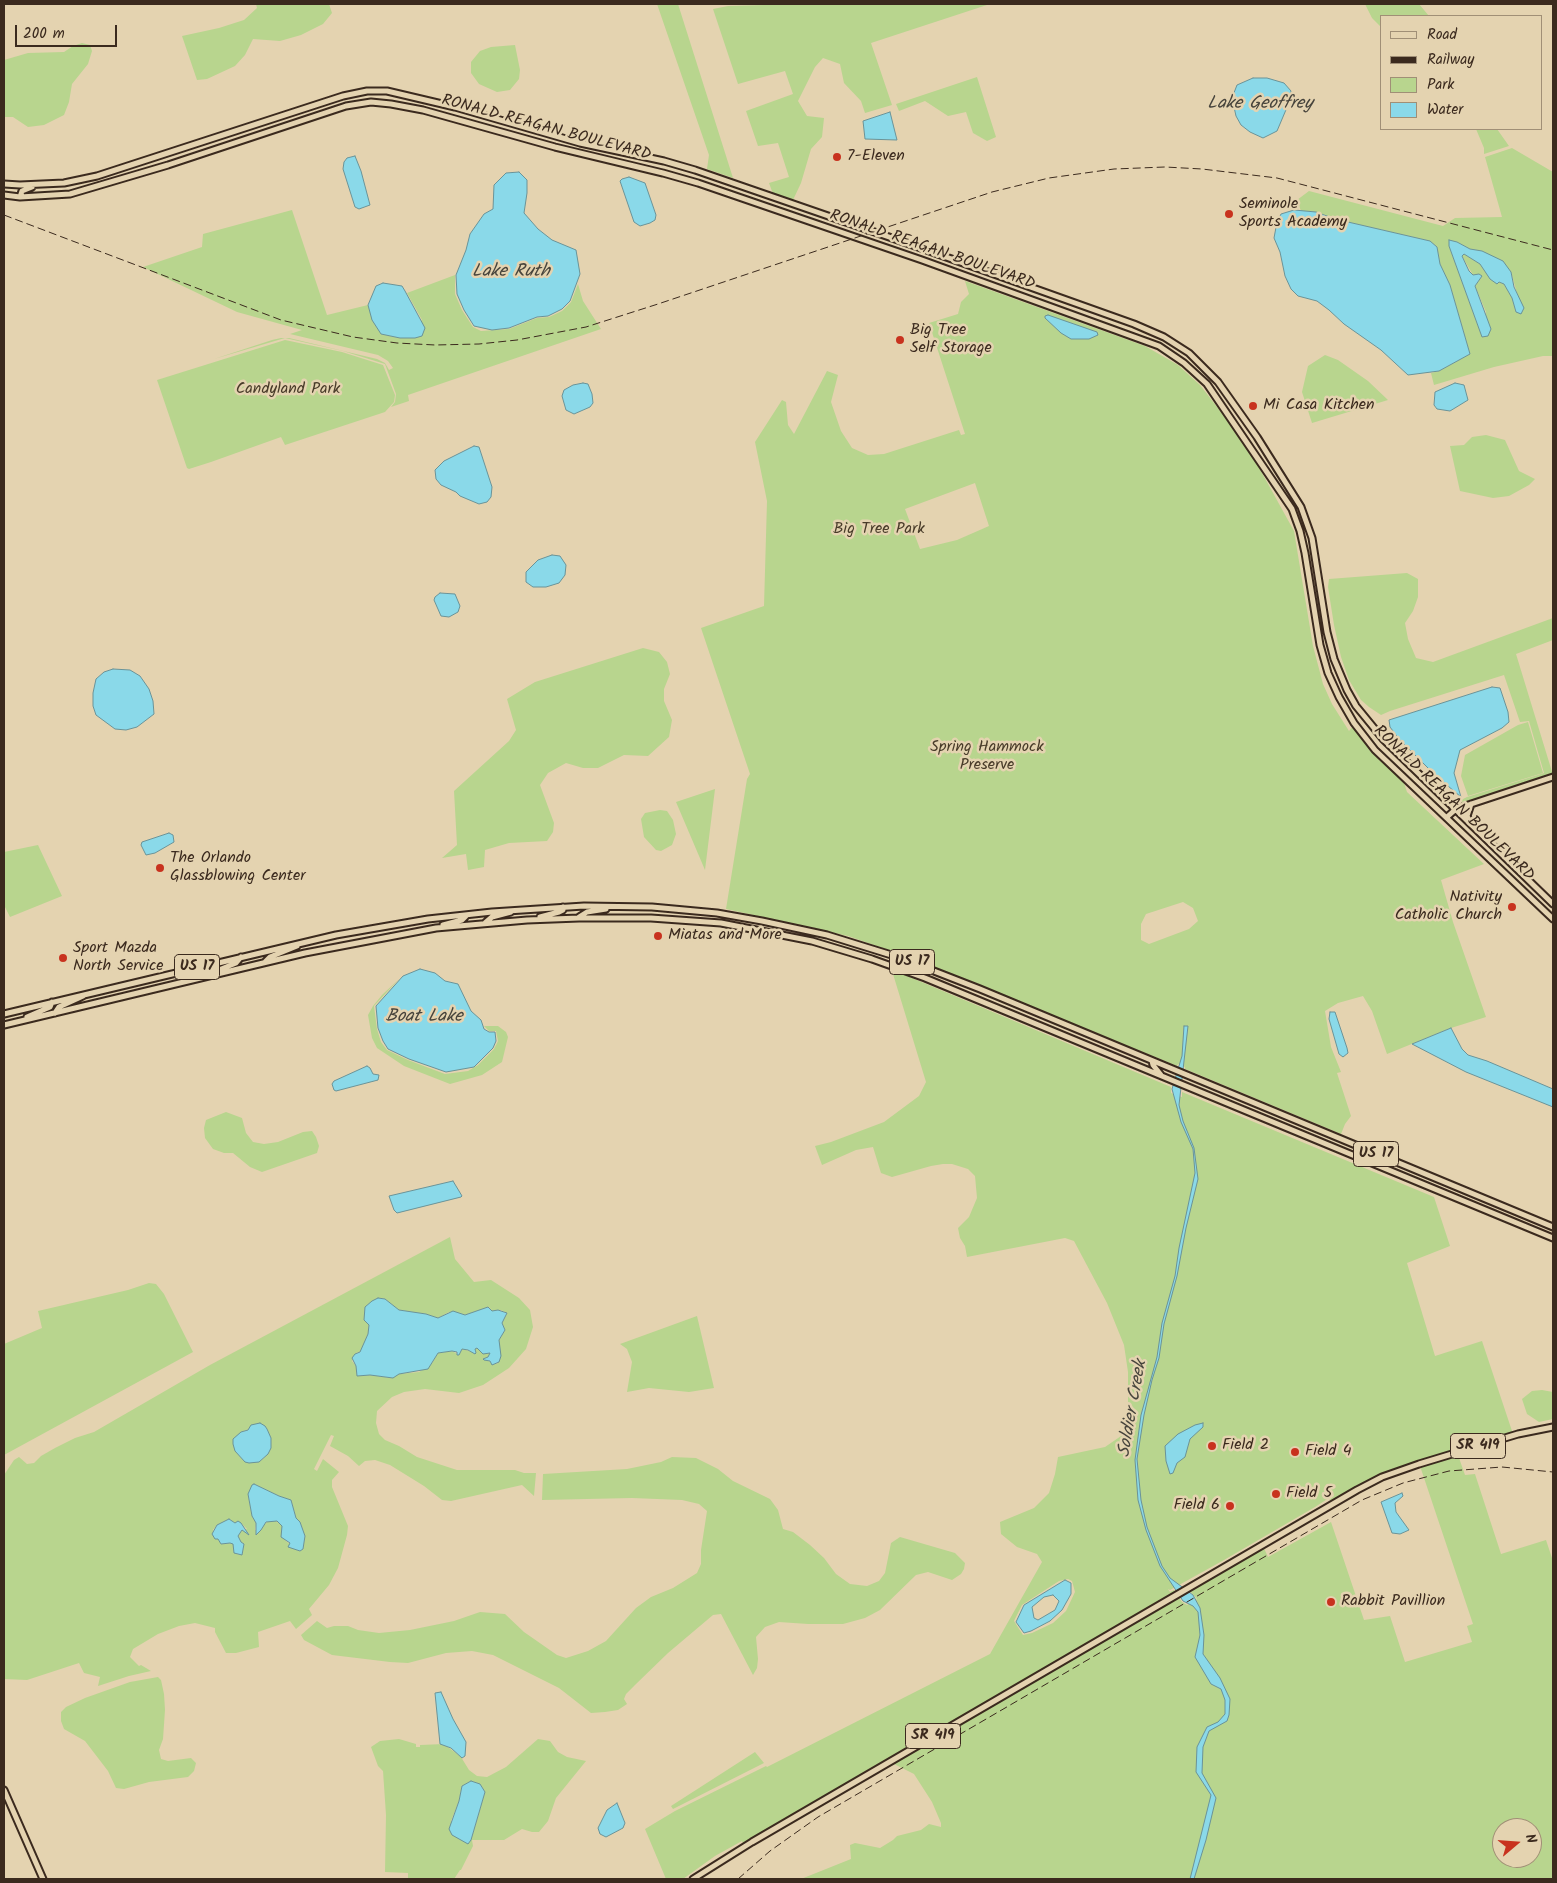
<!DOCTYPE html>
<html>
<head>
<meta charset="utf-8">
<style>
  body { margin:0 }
  #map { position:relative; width:1557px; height:1883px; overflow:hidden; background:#e4d3b0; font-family:Kalam,sans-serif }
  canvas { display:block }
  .frame { position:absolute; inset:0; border:5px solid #3b2a1e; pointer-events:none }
  .legend { position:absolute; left:1380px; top:15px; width:162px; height:115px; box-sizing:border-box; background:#e4d3b0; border:1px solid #a08f76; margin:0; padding:6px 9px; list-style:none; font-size:15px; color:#3b2a1e }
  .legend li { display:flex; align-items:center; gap:10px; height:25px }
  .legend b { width:25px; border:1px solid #a08f76 }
  .north { position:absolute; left:1492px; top:1818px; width:50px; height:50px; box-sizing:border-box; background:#e4d3b0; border:1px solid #a08f76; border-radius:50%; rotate:72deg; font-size:14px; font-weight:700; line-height:20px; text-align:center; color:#3b2a1e }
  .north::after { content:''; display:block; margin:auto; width:18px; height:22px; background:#c8321e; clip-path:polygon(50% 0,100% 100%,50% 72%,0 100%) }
  .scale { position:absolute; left:15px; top:25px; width:102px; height:22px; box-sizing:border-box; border:2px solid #3b2a1e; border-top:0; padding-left:6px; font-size:15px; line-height:18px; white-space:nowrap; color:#3b2a1e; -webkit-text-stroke:4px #e4d3b0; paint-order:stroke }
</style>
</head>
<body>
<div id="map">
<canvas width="1557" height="1883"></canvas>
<div class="frame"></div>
<ul class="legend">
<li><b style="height:6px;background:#e4d3b0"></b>Road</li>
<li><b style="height:6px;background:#3b2a1e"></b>Railway</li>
<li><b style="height:14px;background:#b8d58e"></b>Park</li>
<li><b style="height:14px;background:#8ad9e9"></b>Water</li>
</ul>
<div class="north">N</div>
<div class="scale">200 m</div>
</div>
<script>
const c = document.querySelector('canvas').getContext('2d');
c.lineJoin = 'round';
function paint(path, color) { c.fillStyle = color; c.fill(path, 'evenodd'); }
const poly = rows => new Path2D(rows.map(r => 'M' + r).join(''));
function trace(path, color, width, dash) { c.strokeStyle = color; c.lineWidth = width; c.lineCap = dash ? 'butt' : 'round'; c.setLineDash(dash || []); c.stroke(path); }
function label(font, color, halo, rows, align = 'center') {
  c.font = font + ' Kalam,sans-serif'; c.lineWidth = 5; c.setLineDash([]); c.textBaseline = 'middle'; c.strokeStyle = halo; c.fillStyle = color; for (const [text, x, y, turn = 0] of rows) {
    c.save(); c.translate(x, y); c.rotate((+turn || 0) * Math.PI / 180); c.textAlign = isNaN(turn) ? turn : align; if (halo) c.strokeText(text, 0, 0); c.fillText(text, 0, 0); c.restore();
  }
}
paint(poly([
  [256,4,329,4,332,13,323,24,301,35,280,41,253,39,245,55,235,66,207,79,197,80,182,36,219,28,244,20,257,8],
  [657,4,678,4,733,178,707,169,709,155],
  [767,4,990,4,871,43,892,105,865,113,861,101,844,83,840,64,823,58,815,67,798,101,807,116,824,118,822,137,811,149,801,183,793,200,773,194,769,183,789,177,778,143,758,146,746,111,793,94,785,71,738,84,713,9,728,6,765,5],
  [1365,4,1419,4,1429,16,1381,16,1381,27,1372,18],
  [82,43,90,45,92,51,88,64,72,84,69,102,64,115,44,125,28,127,13,117,4,117,4,60,28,53,64,52,73,46],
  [515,45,520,70,519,79,510,90,497,92,479,84,471,73,471,62,480,51,491,47],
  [977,77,996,137,987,141,973,133,966,112,948,116,925,101,899,111,896,104],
  [1476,129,1497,129,1509,146,1484,154,1484,148],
  [1512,148,1553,172,1553,356,1543,356,1494,367,1434,385,1431,373,1439,371,1470,354,1450,285,1440,264,1437,247,1430,241,1335,219,1316,212,1301,211,1297,200,1309,191,1443,226,1455,218,1502,217,1485,157],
  [1449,241,1457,242,1470,249,1482,251,1511,272,1518,297,1516,312,1512,298,1504,284,1490,279,1480,264,1464,254,1462,256,1473,275,1479,274,1482,276,1475,286,1486,312,1482,337,1449,246],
  [292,210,327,315,368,305,381,334,400,338,422,320,407,293,455,275,455,294,462,310,473,327,481,331,509,329,537,318,549,317,562,311,571,302,578,284,583,301,601,329,408,395,409,401,391,407,395,402,396,394,385,364,343,351,285,338,214,359,272,340,281,338,289,338,377,359,385,363,389,370,393,368,388,361,378,355,290,334,302,330,237,312,143,267,202,247,203,234],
  [965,281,1145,346,1178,365,1200,385,1246,444,1294,531,1313,646,1323,684,1332,704,1349,731,1353,726,1401,774,1407,792,1484,864,1441,880,1453,922,1486,1017,1451,1028,1387,1054,1372,1011,1363,996,1338,1003,1325,1011,1331,1047,1341,1072,1337,1073,1351,1116,1345,1124,1341,1134,1185,1069,1185,1067,1178,1064,1177,1066,914,959,848,936,726,909,747,779,750,774,701,628,764,606,767,501,755,442,782,400,786,402,788,425,794,434,827,371,838,375,831,402,841,431,852,448,868,455,884,454,959,430,961,435,965,434,929,323,958,314,961,302,969,294],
  [975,483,989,526,957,540,920,549,905,509],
  [1183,902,1193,908,1198,921,1189,929,1149,944,1141,940,1141,924,1146,914],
  [285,340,342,352,383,365,395,395,394,402,385,412,285,445,281,437,211,462,189,469,187,468,157,380],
  [1325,355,1338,360,1368,381,1388,400,1312,423,1302,392,1308,366],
  [1486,435,1505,440,1519,471,1535,479,1529,485,1509,496,1493,498,1460,491,1450,446,1464,445,1472,437],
  [1407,573,1418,579,1418,597,1413,611,1405,623,1408,639,1416,658,1433,662,1553,618,1553,640,1516,654,1553,775,1462,805,1461,800,1467,797,1544,773,1529,721,1520,722,1504,675,1390,711,1381,715,1369,707,1361,700,1349,680,1341,657,1334,625,1328,587,1329,579],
  [643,648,659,652,667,662,670,674,664,689,664,701,672,720,669,737,648,756,624,755,598,768,583,768,566,763,548,773,540,785,554,823,553,832,547,841,509,843,485,850,484,867,468,870,466,854,442,858,457,845,454,791,509,741,516,730,507,699,535,682],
  [1528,722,1543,773,1468,796,1461,776,1465,755,1518,725],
  [715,789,705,870,676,802],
  [660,810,667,811,673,820,676,834,672,845,661,851,656,850,644,837,641,819,645,813],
  [38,845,62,896,10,917,4,905,4,852],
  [893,970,1171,1087,1171,1093,1179,1096,1182,1097,1182,1092,1434,1197,1450,1246,1407,1263,1435,1356,1482,1341,1513,1434,1356,1488,1333,1501,1329,1500,1334,1496,1333,1493,1332,1496,1315,1507,1224,1560,1170,1590,1168,1589,1170,1592,1174,1590,1175,1592,879,1765,874,1766,744,1845,742,1841,715,1856,683,1879,666,1879,645,1829,675,1811,766,1766,767,1767,990,1654,1042,1562,1037,1554,1017,1547,1001,1534,1000,1522,1034,1508,1049,1493,1055,1474,1058,1457,1105,1447,1124,1434,1128,1428,1128,1372,1124,1345,1107,1303,1074,1241,1065,1238,967,1257,965,1246,960,1238,958,1228,969,1217,977,1198,975,1176,968,1169,952,1164,943,1164,931,1166,892,1177,881,1173,873,1147,856,1150,822,1165,815,1146,831,1142,884,1122,919,1096,926,1082,893,974,895,974],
  [1068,1579,1072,1581,1075,1592,1066,1611,1053,1623,1032,1633,1023,1635,1014,1621,1022,1605,1059,1581],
  [399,979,374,1006,377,1029,381,1042,387,1050,408,1060,445,1074,468,1071,478,1065,494,1049,498,1041,496,1031,489,1031,484,1026,498,1026,506,1032,508,1037,502,1062,482,1075,450,1084,404,1066,377,1048,372,1038,368,1015,373,1006,382,995],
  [226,1112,242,1118,246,1133,253,1142,264,1144,278,1142,303,1132,312,1131,316,1137,319,1146,317,1153,262,1172,250,1167,233,1153,224,1153,213,1149,205,1138,204,1128,206,1120],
  [450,1237,455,1259,474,1282,491,1280,519,1298,530,1310,533,1327,526,1349,509,1368,483,1385,459,1393,425,1389,404,1392,392,1397,377,1411,376,1423,379,1434,385,1440,399,1446,417,1457,457,1470,515,1470,524,1473,536,1473,534,1496,522,1485,451,1501,442,1500,424,1486,390,1465,375,1460,365,1461,359,1466,348,1456,330,1446,334,1436,331,1435,314,1469,317,1471,323,1459,339,1472,332,1480,332,1487,348,1526,347,1535,338,1568,329,1585,309,1609,312,1615,296,1629,290,1621,258,1632,259,1647,236,1653,226,1653,215,1632,215,1628,195,1623,179,1626,158,1634,133,1649,130,1657,139,1666,141,1665,151,1671,129,1676,98,1686,100,1677,84,1673,79,1663,27,1680,4,1679,4,1475,14,1460,19,1457,27,1464,34,1463,41,1456,55,1448,75,1438,94,1432,210,1365],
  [379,1298,385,1299,399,1310,426,1314,438,1318,449,1312,465,1315,489,1307,492,1311,501,1310,507,1313,502,1323,505,1330,499,1340,498,1363,495,1364,484,1359,488,1357,490,1353,482,1353,477,1348,475,1349,476,1353,462,1349,459,1355,452,1351,438,1353,432,1363,419,1372,399,1374,392,1378,370,1375,357,1376,356,1366,352,1361,356,1353,361,1351,368,1334,369,1325,365,1318,367,1305],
  [249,1429,267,1429,271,1438,265,1457,259,1462,245,1462,235,1451,241,1432],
  [254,1484,279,1496,291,1500,296,1518,300,1522,305,1536,303,1549,300,1551,295,1549,285,1540,282,1526,276,1521,269,1521,263,1525,261,1530,255,1530,256,1523,252,1516,248,1494],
  [229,1519,235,1523,241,1523,247,1529,242,1530,238,1536,241,1542,244,1544,242,1555,237,1554,234,1551,234,1544,230,1543,221,1544,213,1530,217,1525],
  [149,1283,156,1284,164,1294,193,1352,4,1455,4,1344,42,1328,38,1311,128,1290],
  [697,1316,714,1388,689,1392,649,1388,627,1392,632,1362,627,1349,620,1344],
  [1542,1390,1553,1392,1553,1419,1539,1422,1527,1414,1522,1399,1532,1391],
  [1464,1453,1458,1455,1465,1475,1475,1474,1501,1554,1546,1540,1553,1561,1553,1879,801,1879,851,1859,850,1845,855,1843,880,1848,893,1840,897,1836,921,1830,929,1824,941,1827,941,1823,932,1802,914,1774,894,1764,887,1765,1177,1595,1182,1602,1187,1605,1197,1599,1188,1589,1263,1546,1268,1557,1331,1522,1364,1620,1390,1616,1405,1662,1472,1642,1467,1626,1473,1624,1420,1466],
  [1502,1828,1532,1828,1532,1858,1502,1858],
  [672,1457,696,1458,718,1469,733,1481,770,1499,778,1510,783,1529,793,1532,810,1545,824,1558,836,1574,850,1584,867,1586,879,1581,885,1573,891,1543,900,1537,955,1553,965,1563,964,1569,961,1574,952,1580,928,1572,916,1575,880,1610,865,1618,843,1624,808,1624,779,1622,765,1627,756,1637,758,1659,757,1668,753,1675,721,1614,713,1615,668,1653,635,1685,626,1694,624,1699,627,1704,618,1710,605,1712,591,1713,559,1688,493,1655,472,1651,446,1653,408,1663,390,1662,332,1655,304,1640,301,1635,317,1621,327,1628,334,1626,348,1626,358,1630,379,1633,410,1630,454,1621,480,1612,505,1614,524,1632,557,1655,566,1658,588,1651,606,1641,636,1608,651,1597,673,1588,697,1573,701,1564,701,1550,707,1511,699,1504,682,1500,632,1498,542,1500,543,1474,627,1469,661,1462],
  [158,1677,161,1680,164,1694,165,1710,163,1739,159,1750,161,1759,168,1761,191,1758,196,1763,194,1771,188,1777,149,1782,124,1789,116,1788,108,1771,85,1741,64,1729,61,1721,61,1712,66,1707,85,1698,130,1682],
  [399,1739,416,1744,416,1747,420,1747,420,1745,444,1744,461,1757,469,1770,477,1776,487,1777,506,1767,538,1739,550,1741,558,1752,567,1757,586,1761,556,1798,548,1821,539,1832,532,1832,522,1829,504,1840,472,1840,473,1846,461,1870,460,1870,454,1879,408,1879,408,1873,385,1872,386,1815,383,1771,378,1766,371,1747,380,1741],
  [471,1781,480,1784,485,1792,471,1840,451,1821,459,1801,462,1786],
  [755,1752,764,1763,673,1809,671,1806]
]), '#b8d58e');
const water = poly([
  [1253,78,1267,78,1284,83,1291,91,1288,105,1277,131,1263,138,1250,132,1241,125,1236,116,1232,98,1237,85,1253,78],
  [890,112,897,140,865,139,863,121,890,112],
  [355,156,361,171,370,205,359,209,355,207,343,169,344,162,347,158,355,156],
  [519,172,527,180,527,193,524,213,538,229,552,240,576,250,580,274,570,301,562,309,548,316,537,317,509,328,492,330,474,326,464,310,457,294,456,275,466,250,470,234,484,214,493,209,494,185,506,173,519,172],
  [629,177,645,183,656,215,655,220,650,223,640,226,634,222,620,181,622,179,629,177],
  [1294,210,1316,212,1335,219,1430,241,1437,247,1440,264,1450,285,1470,354,1439,371,1408,375,1381,350,1344,324,1329,310,1317,301,1298,296,1291,289,1285,276,1280,252,1274,238,1277,222,1281,214,1294,210],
  [1449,240,1457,242,1470,249,1482,251,1503,261,1511,272,1514,287,1524,308,1521,314,1516,312,1512,298,1504,284,1499,282,1497,284,1490,279,1480,264,1464,254,1462,256,1469,271,1473,275,1479,274,1482,276,1475,286,1491,329,1488,336,1482,337,1449,246,1449,240],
  [383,283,402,286,405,291,425,328,422,336,415,338,400,338,381,334,372,320,368,305,376,286,383,283],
  [1048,315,1097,332,1098,335,1089,339,1071,339,1061,333,1045,318,1045,316,1048,315],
  [583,383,588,384,592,394,593,403,590,407,574,414,566,410,562,396,564,390,573,385,583,383],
  [1455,383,1464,385,1468,400,1450,411,1437,409,1434,405,1435,392,1455,383],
  [474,446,479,447,492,487,491,497,487,502,479,504,460,496,456,492,441,485,436,479,435,470,444,461,474,446],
  [552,555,560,556,566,565,565,575,559,583,546,587,533,587,526,582,526,572,538,560,552,555],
  [440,593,455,594,460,606,458,612,449,617,441,616,434,600,435,597,440,593],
  [113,669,130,670,140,676,149,689,153,701,154,714,137,727,126,730,115,729,96,715,93,706,93,693,96,679,104,672,113,669],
  [1492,687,1500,688,1508,712,1509,722,1502,728,1460,750,1454,773,1461,797,1435,775,1399,739,1390,727,1389,720,1492,687],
  [169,833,173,835,174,842,155,853,146,855,141,845,142,842,169,833],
  [420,969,435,973,445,981,458,984,471,1011,481,1020,484,1029,489,1032,495,1032,496,1041,493,1048,474,1067,446,1072,409,1059,388,1049,383,1041,378,1028,376,1006,403,976,420,969],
  [1330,1012,1335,1012,1347,1048,1348,1053,1343,1057,1339,1054,1329,1019,1330,1012],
  [1184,1026,1188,1026,1179,1105,1183,1121,1194,1148,1198,1179,1186,1228,1177,1276,1164,1324,1159,1358,1152,1380,1144,1415,1137,1459,1141,1500,1147,1527,1162,1566,1170,1578,1193,1595,1200,1608,1204,1635,1203,1654,1220,1678,1230,1699,1229,1715,1227,1721,1209,1731,1203,1747,1202,1773,1216,1798,1206,1840,1194,1879,1190,1879,1211,1795,1196,1772,1197,1747,1207,1727,1218,1722,1225,1714,1225,1700,1221,1689,1211,1684,1195,1657,1200,1635,1198,1612,1193,1606,1183,1601,1160,1566,1146,1530,1138,1500,1135,1460,1141,1415,1157,1357,1162,1323,1175,1276,1179,1248,1195,1173,1193,1149,1181,1122,1172,1089,1182,1056,1184,1026],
  [1451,1028,1462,1049,1468,1055,1487,1061,1553,1089,1553,1107,1466,1072,1412,1044,1451,1028],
  [367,1066,370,1068,373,1074,379,1075,378,1080,336,1091,334,1090,332,1084,334,1081,367,1066],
  [453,1181,462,1196,461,1197,397,1213,394,1210,389,1196,453,1181],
  [378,1298,385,1299,399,1310,426,1314,438,1318,453,1311,465,1315,488,1307,492,1311,498,1310,507,1313,502,1323,505,1330,499,1340,501,1356,499,1362,492,1365,490,1361,484,1360,483,1359,488,1357,490,1353,483,1354,477,1348,475,1349,476,1353,475,1354,468,1350,462,1349,459,1355,457,1355,457,1352,452,1351,438,1353,428,1369,399,1374,393,1378,370,1375,357,1376,356,1366,352,1358,355,1354,360,1352,368,1334,369,1325,364,1320,365,1307,372,1301,378,1298],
  [260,1423,265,1426,267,1429,271,1438,271,1448,268,1454,259,1462,249,1463,245,1462,235,1451,233,1444,233,1439,241,1432,248,1430,251,1425,260,1423],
  [1203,1423,1203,1427,1190,1439,1185,1457,1177,1463,1173,1473,1170,1474,1166,1461,1165,1446,1178,1434,1195,1425,1203,1423],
  [254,1484,279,1496,291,1500,296,1518,300,1522,305,1536,303,1549,300,1551,288,1547,290,1543,281,1537,282,1526,277,1521,266,1522,261,1530,256,1535,256,1523,252,1516,248,1494,252,1485,254,1484],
  [1402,1493,1403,1496,1395,1503,1396,1512,1409,1530,1400,1534,1392,1533,1381,1502,1402,1493],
  [229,1519,235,1523,238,1521,241,1523,249,1535,242,1530,238,1536,241,1542,244,1544,242,1555,234,1553,233,1544,230,1543,221,1544,218,1539,215,1539,212,1534,217,1525,229,1519],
  [1065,1580,1071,1583,1071,1594,1062,1610,1050,1621,1031,1631,1024,1633,1016,1622,1024,1605,1065,1580],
  [1053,1595,1059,1601,1055,1610,1038,1620,1034,1618,1032,1607,1044,1597,1053,1595],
  [441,1692,453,1719,466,1742,465,1756,462,1758,451,1748,440,1744,435,1693,441,1692],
  [471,1781,480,1784,485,1792,471,1840,468,1844,452,1835,449,1829,459,1801,462,1786,471,1781],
  [617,1803,625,1823,623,1828,606,1837,600,1834,598,1828,607,1810,617,1803]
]);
paint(water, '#8ad9e9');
trace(water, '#6a9398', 1);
const major = poly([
  [4,184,20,185,64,183,97,176,343,96,367,91,387,91,455,107,580,143,664,161,695,170,918,247,1134,324,1164,337,1189,353,1218,382,1257,437,1301,507,1312,538,1327,632,1334,659,1347,690,1356,706,1383,739,1553,904],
  [4,195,20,197,70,194,168,165,346,106,371,102,391,104,423,110,555,147,663,173,698,183,922,260,1159,346,1184,363,1207,384,1292,509,1300,531,1305,553,1320,645,1328,673,1339,697,1354,723,1375,750,1553,919],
  [20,197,22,191,32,187],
  [1447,817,1456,809,1553,777],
  [1470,822,1467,816,1471,804],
  [540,917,559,912,563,910,563,907],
  [579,917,587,912,606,909],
  [485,923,492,917,511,912],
  [443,925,462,920,467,915],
  [265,962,270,957,297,946],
  [214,972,236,963,241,957],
  [55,1013,59,1007,83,996],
  [4,1014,336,935,428,919,492,912,584,906,652,907,717,913,762,921,827,935,898,957,980,989,1553,1227],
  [27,1017,50,1007,52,1002],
  [4,1025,305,953,436,928,527,920,579,918,651,918,721,923,812,941,872,959,925,978,1553,1238],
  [1152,1061,1153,1065,1161,1075],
  [4,1790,43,1879],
  [693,1879,752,1842,1357,1490,1382,1477,1419,1464,1518,1434,1553,1427]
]);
trace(major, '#3b2a1e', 9);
trace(major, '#e4d3b0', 5);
trace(poly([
  [4,215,281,320,353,337,397,343,435,345,479,344,517,340,586,327,658,304,992,192,1049,178,1114,169,1165,167,1202,169,1277,178,1553,250],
  [738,1879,770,1851,818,1817,1362,1500,1403,1483,1449,1471,1502,1467,1553,1472]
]), '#3b2a1e', 1, [8, 4]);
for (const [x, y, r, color] of [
  [837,157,5,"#c8321e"],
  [1229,214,5,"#c8321e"],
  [900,340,5,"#c8321e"],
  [1253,406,5,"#c8321e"],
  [160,868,5,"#c8321e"],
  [1512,907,5,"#c8321e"],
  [658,936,5,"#c8321e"],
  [63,958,5,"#c8321e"],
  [1212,1446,5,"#c8321e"],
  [1295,1452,5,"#c8321e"],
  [1276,1494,5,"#c8321e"],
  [1230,1506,5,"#c8321e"],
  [1331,1602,5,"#c8321e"]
]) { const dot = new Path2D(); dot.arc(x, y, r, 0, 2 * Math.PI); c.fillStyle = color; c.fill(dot); trace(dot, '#e4d3b0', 2); }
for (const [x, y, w] of [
  [912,962,45],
  [197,967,45],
  [1376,1154,45],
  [1478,1446,55],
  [933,1736,55]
]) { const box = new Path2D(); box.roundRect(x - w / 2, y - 12.5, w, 25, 4); c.fillStyle = '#e4d3b0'; c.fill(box); trace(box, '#3b2a1e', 1); }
label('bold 15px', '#3b2a1e', null, [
  ["US 17",912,962],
  ["US 17",197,967],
  ["US 17",1376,1154],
  ["SR 419",1478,1446],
  ["SR 419",933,1736]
]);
label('16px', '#3b2a1e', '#e4d3b0', [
  ["RONALD REAGAN BOULEVARD",546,129,15],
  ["RONALD REAGAN BOULEVARD",932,251,19],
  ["RONALD REAGAN BOULEVARD",1453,804,44]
]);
label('16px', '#3b2a1e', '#e4d3b0', [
  ["7-Eleven",847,157],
  ["Seminole",1239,205],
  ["Sports Academy",1239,223],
  ["Big Tree",910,331],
  ["Self Storage",910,349],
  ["Mi Casa Kitchen",1263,406],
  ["The Orlando",170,859],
  ["Glassblowing Center",170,877],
  ["Nativity",1502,898,"right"],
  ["Catholic Church",1502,916,"right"],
  ["Miatas and More",668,936],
  ["Sport Mazda",73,949],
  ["North Service",73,967],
  ["Field 2",1222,1446],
  ["Field 4",1305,1452],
  ["Field 5",1286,1494],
  ["Field 6",1220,1506,"right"],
  ["Rabbit Pavillion",1341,1602]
], 'left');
label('16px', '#483b29', '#e4d3b0', [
  ["Candyland Park",288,390],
  ["Big Tree Park",879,530],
  ["Spring Hammock",987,748],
  ["Preserve",987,766]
]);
label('italic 18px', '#47443c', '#e4d3b0', [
  ["Lake Geoffrey",1260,105],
  ["Lake Ruth",511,273],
  ["Boat Lake",424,1018],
  ["Soldier Creek",1134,1409,-80]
]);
</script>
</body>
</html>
